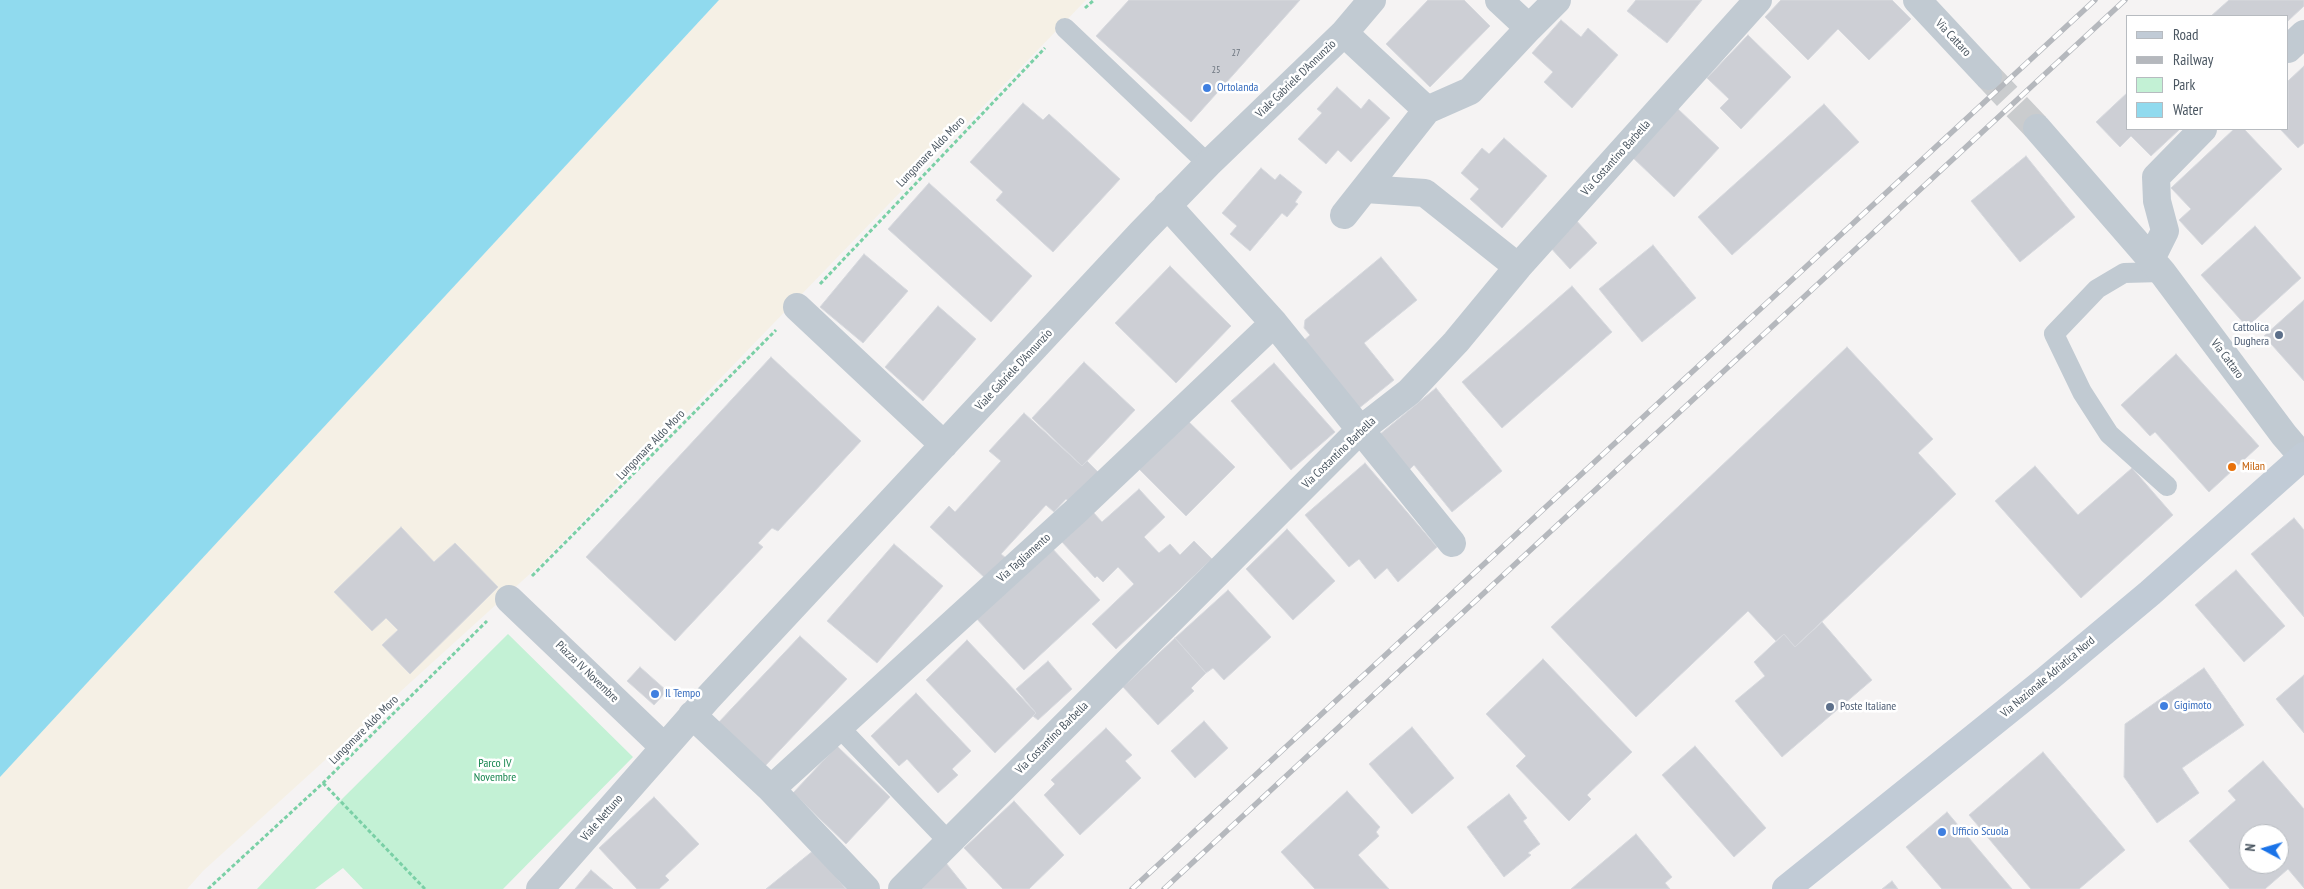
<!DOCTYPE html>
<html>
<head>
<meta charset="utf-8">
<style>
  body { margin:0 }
  #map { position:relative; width:2304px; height:889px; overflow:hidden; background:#f5f3f3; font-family:"PT Sans Narrow",sans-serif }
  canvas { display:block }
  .legend { position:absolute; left:2126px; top:15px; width:162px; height:115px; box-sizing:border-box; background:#fff; border:1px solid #b7bbc0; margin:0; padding:6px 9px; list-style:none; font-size:15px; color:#4a5661 }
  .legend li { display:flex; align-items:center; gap:10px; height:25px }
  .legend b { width:25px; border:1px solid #b7bbc0 }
  .north { position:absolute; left:2239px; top:824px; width:50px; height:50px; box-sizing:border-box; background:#fff; border:1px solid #b7bbc0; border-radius:50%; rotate:276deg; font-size:14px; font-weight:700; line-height:20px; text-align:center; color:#4a5661 }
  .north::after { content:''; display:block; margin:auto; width:18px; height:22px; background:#1a73e8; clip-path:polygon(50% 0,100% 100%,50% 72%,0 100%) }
</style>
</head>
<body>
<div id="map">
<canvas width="2304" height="889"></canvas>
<ul class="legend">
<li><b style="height:6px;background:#c1cbd6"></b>Road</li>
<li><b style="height:6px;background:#b5b8bd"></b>Railway</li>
<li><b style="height:14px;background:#c3f1d5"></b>Park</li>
<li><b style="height:14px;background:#90daee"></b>Water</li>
</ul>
<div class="north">N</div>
</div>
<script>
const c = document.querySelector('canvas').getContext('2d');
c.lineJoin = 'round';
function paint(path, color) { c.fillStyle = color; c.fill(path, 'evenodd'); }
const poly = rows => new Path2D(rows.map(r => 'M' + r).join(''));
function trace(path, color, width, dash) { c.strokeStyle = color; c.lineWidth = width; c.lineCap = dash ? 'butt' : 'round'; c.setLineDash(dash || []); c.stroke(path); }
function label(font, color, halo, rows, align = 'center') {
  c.font = font + ' "PT Sans Narrow",sans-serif'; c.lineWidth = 5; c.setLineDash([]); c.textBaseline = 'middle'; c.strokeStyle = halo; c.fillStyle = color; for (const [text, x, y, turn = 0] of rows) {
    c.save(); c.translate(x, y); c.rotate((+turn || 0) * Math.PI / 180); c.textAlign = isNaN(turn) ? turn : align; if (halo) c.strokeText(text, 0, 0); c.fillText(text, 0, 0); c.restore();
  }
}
paint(poly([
  [508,634,633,757,503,889,363,889,343,868,315,889,257,889,340,801]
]), '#c3f1d5');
paint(poly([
  [719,0,1086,0,543,562,203,871,187,889,0,889,0,776]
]), '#f5f0e5');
paint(poly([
  [0,0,719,0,0,777]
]), '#90daee');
const building = poly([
  [1129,0,1300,0,1191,122,1096,36,1129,0],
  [1428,0,1464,0,1490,26,1430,87,1386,44,1428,0],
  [1636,0,1702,0,1667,43,1627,11,1636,0],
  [1781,0,1892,0,1911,19,1869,60,1838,29,1808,60,1765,17,1781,0],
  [2229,0,2304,0,2304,6,2288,21,2288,16,2211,16,2229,0],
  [1561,20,1581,37,1588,28,1618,55,1572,108,1544,82,1553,72,1532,53,1561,20],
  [1748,35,1791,77,1741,129,1720,108,1729,99,1707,78,1748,35],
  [2304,66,2304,143,2298,148,2280,129,2288,129,2288,81,2304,66],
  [1337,87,1361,109,1369,99,1390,118,1351,162,1338,150,1326,164,1298,139,1322,113,1317,109,1337,87],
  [2128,92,2128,129,2180,129,2151,156,2131,136,2120,147,2096,122,2128,92],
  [1023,103,1043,120,1049,114,1120,179,1053,252,996,200,1003,192,970,162,1023,103],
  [1824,104,1859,142,1732,255,1698,217,1824,104],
  [1677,108,1719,148,1674,197,1631,156,1677,108],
  [2234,129,2244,129,2282,169,2202,245,2179,220,2191,209,2171,188,2234,129],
  [1504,138,1547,176,1502,228,1470,199,1479,189,1461,173,1482,148,1489,154,1504,138],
  [2026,156,2075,217,2020,262,1971,201,2026,156],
  [1261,168,1275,180,1280,174,1302,192,1295,202,1298,204,1287,217,1282,213,1250,251,1230,234,1237,226,1222,213,1261,168],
  [929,183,1032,276,991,322,888,229,929,183],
  [1574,218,1597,243,1570,269,1549,246,1574,218],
  [2255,226,2301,278,2247,327,2201,275,2255,226],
  [1653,245,1696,298,1642,342,1599,289,1653,245],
  [864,254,908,291,863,343,820,307,864,254],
  [1381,257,1417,300,1364,343,1394,380,1358,409,1302,342,1310,335,1304,328,1305,320,1381,257],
  [1170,266,1231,326,1176,383,1115,323,1170,266],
  [1572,286,1612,332,1502,428,1462,382,1572,286],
  [2304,300,2304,381,2264,336,2304,300],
  [938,306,976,339,923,401,885,367,938,306],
  [1847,347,1933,439,1918,453,1956,494,1795,647,1784,634,1776,641,1748,611,1636,717,1551,627,1847,347],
  [2176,354,2259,446,2209,492,2155,432,2150,436,2121,405,2176,354],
  [771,357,861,441,778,531,772,528,758,543,763,547,675,641,586,557,771,357],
  [1084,362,1135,410,1082,466,1032,418,1084,362],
  [1274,363,1335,432,1291,470,1231,401,1274,363],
  [1436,388,1502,471,1452,512,1414,465,1408,471,1379,435,1436,388],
  [1024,413,1082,466,1087,461,1099,473,1071,503,1066,499,1054,512,1046,505,1001,554,1006,558,986,579,930,527,949,506,955,512,1001,461,989,451,1024,413],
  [1184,417,1235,467,1186,516,1136,466,1184,417],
  [1365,463,1437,547,1398,582,1387,568,1375,579,1359,559,1349,567,1305,515,1365,463],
  [2035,466,2078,515,2132,468,2173,515,2081,598,1995,501,2035,466],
  [1139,489,1165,517,1144,537,1159,553,1170,544,1180,555,1194,541,1212,559,1116,649,1092,624,1134,584,1118,567,1103,582,1097,576,1095,578,1062,542,1093,512,1102,522,1139,489],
  [2294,518,2304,530,2304,617,2251,554,2294,518],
  [401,527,434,562,455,543,498,587,410,674,382,645,398,630,386,618,372,631,334,592,401,527],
  [1287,529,1335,581,1293,620,1246,569,1287,529],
  [894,544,943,586,877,663,827,621,894,544],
  [1050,546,1100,600,1024,670,975,617,1050,546],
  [2236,570,2285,626,2244,662,2195,605,2236,570],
  [1228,590,1271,637,1224,680,1213,668,1206,673,1175,638,1228,590],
  [1822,622,1872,680,1782,757,1735,701,1765,676,1754,662,1784,634,1795,647,1822,622],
  [800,636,847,679,765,766,718,723,800,636],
  [1175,638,1206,673,1191,688,1194,691,1158,725,1123,687,1175,638],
  [967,640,1036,713,995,753,926,680,967,640],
  [1543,659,1632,752,1587,795,1591,799,1569,821,1516,766,1526,756,1486,714,1543,659],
  [1048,661,1072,689,1038,720,1033,716,1036,713,1016,689,1048,661],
  [640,667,667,691,654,705,627,681,640,667],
  [2204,668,2244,725,2182,768,2199,793,2157,823,2124,777,2125,724,2204,668],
  [2304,675,2304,733,2276,699,2304,675],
  [916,693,971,751,952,769,958,775,938,793,907,759,899,766,871,736,916,693],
  [1204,721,1228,748,1195,778,1171,751,1204,721],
  [1412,727,1454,778,1412,814,1369,764,1412,727],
  [1106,728,1132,755,1125,761,1141,778,1080,835,1044,795,1055,784,1051,780,1106,728],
  [837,746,890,797,846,844,793,793,837,746],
  [1695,746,1766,828,1734,857,1662,775,1695,746],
  [2043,752,2125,850,2079,889,2031,889,1969,815,2043,752],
  [2263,761,2304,809,2304,888,2288,869,2265,889,2230,889,2189,841,2236,800,2228,791,2263,761],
  [2249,834,2279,834,2279,864,2249,864,2249,834],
  [1347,791,1380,827,1376,832,1379,836,1358,855,1389,889,1315,889,1281,852,1347,791],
  [1509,794,1527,818,1523,821,1540,844,1528,853,1531,855,1504,877,1467,827,1509,794],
  [654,797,699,844,665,876,669,880,659,889,637,889,599,848,654,797],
  [1014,801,1064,855,1029,889,1003,889,964,848,1014,801],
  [1947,812,2012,889,1942,889,1906,847,1947,812],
  [1636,834,1672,877,1665,883,1670,889,1571,889,1636,834],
  [814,850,846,889,766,889,814,850],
  [946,863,967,889,914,889,946,863],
  [591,870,613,889,575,889,591,870],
  [1892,881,1898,889,1882,889,1892,881]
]);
paint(building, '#cdcfd5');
trace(building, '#d7d9de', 1);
trace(poly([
  [1988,76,2037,128]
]), '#caccce', 28, [28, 14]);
trace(poly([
  [1085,8,1094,0],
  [820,284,1045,48],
  [532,576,776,330],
  [323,783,425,889],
  [208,889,323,783,487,621]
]), '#7ad0a6', 3, [4, 2.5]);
trace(poly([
  [1065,28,1208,164],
  [2162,272,2124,273,2097,289,2054,334,2082,392,2109,434,2167,486],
  [839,727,949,842]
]), '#c1cad2', 20);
trace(poly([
  [1917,0,1988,76],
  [1529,28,1557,0],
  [1344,33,1427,110,1470,91,1529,28,1499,0],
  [2288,49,2304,34],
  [2037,128,2162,272,2284,435,2303,457],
  [1365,189,1425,193,1518,267],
  [1167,205,1274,323,1452,543],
  [1344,215,1427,110],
  [2151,259,2165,231,2157,201,2156,177,2203,129],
  [797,307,944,445],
  [509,599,664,747],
  [692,715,771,789,866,889],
  [771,789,1076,511,1274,323],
  [540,889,707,699,1141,233,1208,164,1344,33,1372,0],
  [902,889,1360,430,1409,392,1456,342,1518,267,1758,0]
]), '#c1cad2', 28);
trace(poly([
  [1786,889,2046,680,2150,593,2304,456]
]), '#c1cbd6', 28);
const rail = poly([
  [1132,889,2095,0],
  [1164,889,2125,0]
]);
trace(rail, '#b5b8bd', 5.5);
trace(rail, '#fff', 4, [11]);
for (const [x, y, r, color] of [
  [1207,88,5,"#3f7fe0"],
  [2279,335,5,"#5c6f8a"],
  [2232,467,5,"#e8710a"],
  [655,694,5,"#3f7fe0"],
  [2164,706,5,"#3f7fe0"],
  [1830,707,5,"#5c6f8a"],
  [1942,832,5,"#3f7fe0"]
]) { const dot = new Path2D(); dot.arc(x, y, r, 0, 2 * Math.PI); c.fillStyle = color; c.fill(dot); trace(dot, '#fff', 2); }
label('10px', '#6b747e', null, [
  ["27",1236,53],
  ["25",1216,70]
]);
label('12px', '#4a5661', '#fff', [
  ["Via Cattaro",1953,38,47],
  ["Viale Gabriele D'Annunzio",1296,79,-44],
  ["Lungomare Aldo Moro",931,152,-46],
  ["Via Costantino Barbella",1616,158,-48],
  ["Via Cattaro",2227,359,53],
  ["Viale Gabriele D'Annunzio",1014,370,-47],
  ["Lungomare Aldo Moro",651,445,-46],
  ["Via Costantino Barbella",1339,453,-44],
  ["Via Tagliamento",1024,558,-42],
  ["Piazza IV Novembre",587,672,44],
  ["Via Nazionale Adriatica Nord",2048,677,-40],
  ["Lungomare Aldo Moro",364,730,-45],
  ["Via Costantino Barbella",1052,738,-45],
  ["Viale Nettuno",602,818,-49]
]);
label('12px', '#366cbe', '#fff', [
  ["Ortolanda",1217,88],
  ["Il Tempo",665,694],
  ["Gigimoto",2174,706],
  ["Ufficio Scuola",1952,832]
], 'left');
label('12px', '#4e5e75', '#fff', [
  ["Cattolica",2269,328],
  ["Dughera",2269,342],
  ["Poste Italiane",1840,707,"left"]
], 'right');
label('12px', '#c56008', '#fff', [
  ["Milan",2242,467]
], 'left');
label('12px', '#17864f', '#fff', [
  ["Parco IV",495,764],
  ["Novembre",495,778]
]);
</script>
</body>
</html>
